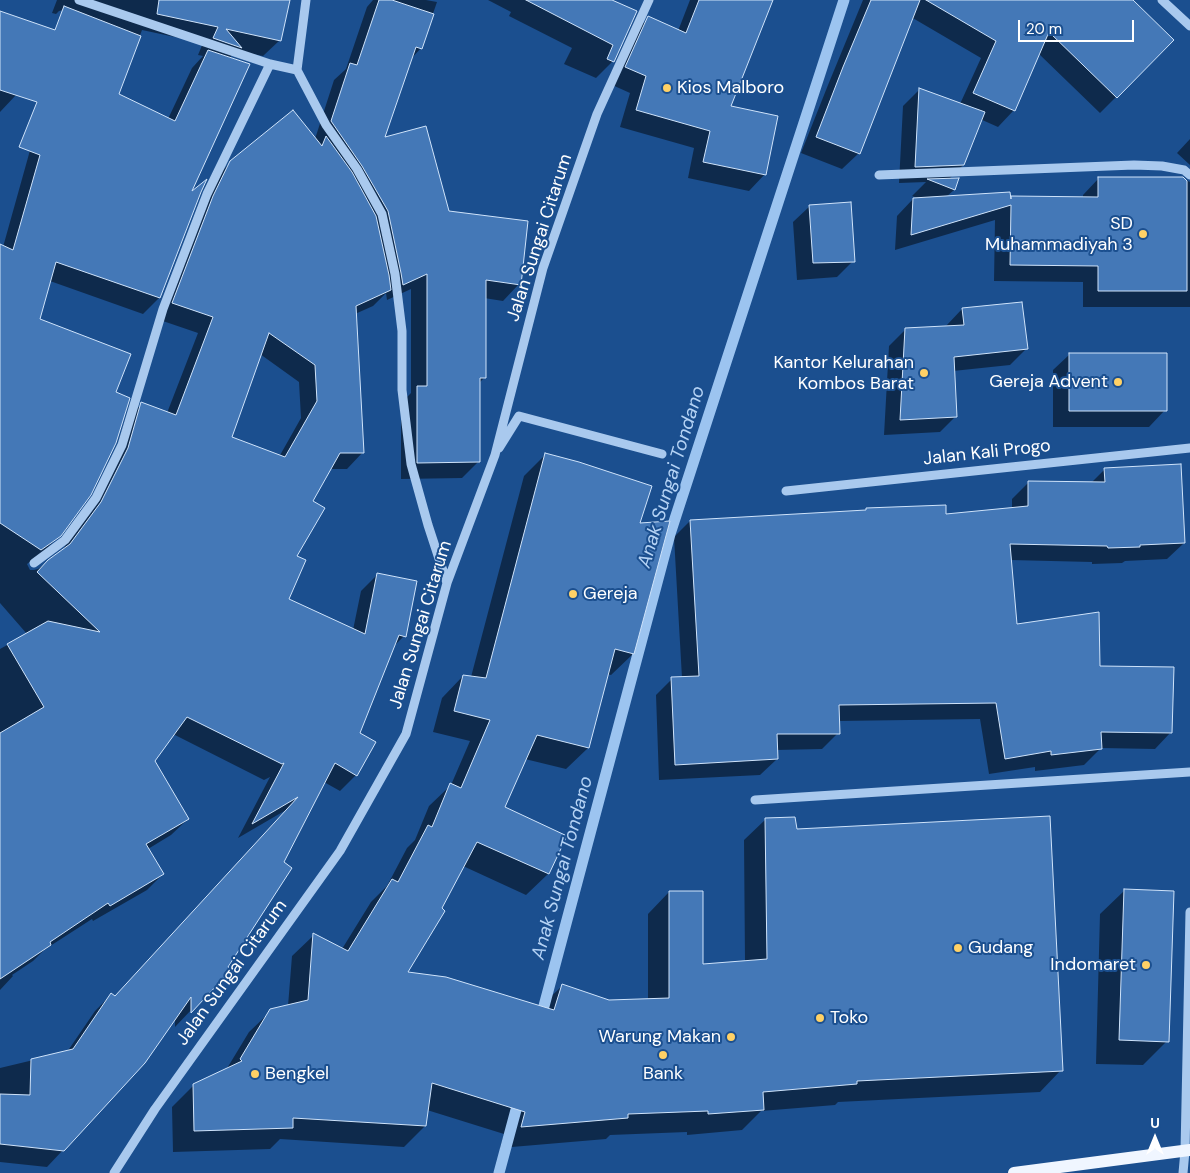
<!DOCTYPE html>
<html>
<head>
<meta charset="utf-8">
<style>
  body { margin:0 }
  #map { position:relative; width:1190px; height:1173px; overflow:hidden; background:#1b4f8f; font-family:"DM Sans",sans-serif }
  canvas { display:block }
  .north { position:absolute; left:1130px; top:1113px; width:50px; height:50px; -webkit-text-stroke:4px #1b4f8f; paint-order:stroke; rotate:0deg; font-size:14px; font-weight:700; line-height:20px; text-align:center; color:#fff }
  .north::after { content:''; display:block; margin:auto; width:18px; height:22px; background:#fff; clip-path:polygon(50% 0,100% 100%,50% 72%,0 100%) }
  .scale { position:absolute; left:1018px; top:20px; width:116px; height:22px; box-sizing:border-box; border:2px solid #fff; border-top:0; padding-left:6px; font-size:15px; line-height:18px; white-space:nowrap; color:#fff; -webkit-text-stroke:4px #1b4f8f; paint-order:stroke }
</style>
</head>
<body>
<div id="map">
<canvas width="1190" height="1173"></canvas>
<div class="north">U</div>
<div class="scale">20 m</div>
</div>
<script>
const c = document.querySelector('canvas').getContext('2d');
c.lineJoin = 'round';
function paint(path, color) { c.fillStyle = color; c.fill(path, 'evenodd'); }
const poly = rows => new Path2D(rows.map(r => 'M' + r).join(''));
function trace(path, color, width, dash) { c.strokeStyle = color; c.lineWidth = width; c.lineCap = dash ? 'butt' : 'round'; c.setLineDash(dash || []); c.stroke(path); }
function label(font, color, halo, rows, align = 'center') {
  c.font = font + ' "DM Sans",sans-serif'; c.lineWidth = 4; c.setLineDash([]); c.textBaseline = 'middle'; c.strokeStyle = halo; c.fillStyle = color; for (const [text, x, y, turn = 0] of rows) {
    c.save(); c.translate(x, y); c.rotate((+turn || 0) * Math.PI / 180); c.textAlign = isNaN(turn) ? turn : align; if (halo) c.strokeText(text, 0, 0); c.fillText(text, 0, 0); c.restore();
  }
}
paint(poly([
  [57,0,288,0,280,40,263,56,237,51,229,58,189,195,200,191,159,298,143,314,50,281,38,320,60,535,43,552,27,564,30,570,34,570,38,569,60,553,85,519,112,465,125,420,142,404,167,413,198,333,157,319,214,179,231,162,315,139,334,80,346,69,367,7,373,0,426,0,437,2,421,48,410,60,384,138,448,212,519,284,503,301,484,298,484,378,478,384,478,462,462,478,401,479,401,403,411,393,411,289,387,300,386,293,373,306,355,314,363,452,347,469,330,469,311,501,295,557,287,600,353,630,361,591,377,575,404,636,392,648,358,733,356,775,340,791,324,782,226,968,229,970,175,1027,175,1018,63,1150,47,1167,0,1162,0,1068,67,1052,95,1011,111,995,115,997,286,810,238,838,270,777,264,780,173,734,154,761,188,819,171,835,148,849,163,874,147,890,93,921,92,919,44,950,33,961,12,975,13,976,0,990,0,649,27,634,0,603,0,246,3,247,65,25,63,10,59,11,56,14,52,13],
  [142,30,203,43,198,55,203,56,192,68,168,119,118,94],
  [260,354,299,382,301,418,279,457,230,438],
  [488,0,609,0,635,12,613,61,596,78,564,64,572,48,509,16,511,12],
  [690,0,772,0,729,107,765,174,749,191,688,178,694,148,620,127,630,93,610,84,632,34,649,18,678,31],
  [863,0,1131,0,1173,40,1100,113,1039,54,1014,110,998,127,980,119,963,165,948,180,957,179,954,190,946,197,1010,199,1012,197,1083,198,1083,195,1099,178,1182,178,1190,182,1190,307,1083,307,1083,282,994,281,995,220,895,250,897,216,913,199,920,199,912,196,926,182,899,183,903,106,920,89,960,104,981,58,911,17,859,153,842,169,801,153,828,85],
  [0,13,16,95,0,112],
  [1190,139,1190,165,1177,153],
  [810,206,853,261,837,277,797,280,793,222],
  [962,309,1026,349,1010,365,953,371,956,416,940,432,884,435,889,346,906,329,946,327,946,326],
  [1070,354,1165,410,1149,427,1053,427,1053,370],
  [545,455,638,524,633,654,611,675,607,674,588,748,566,769,525,759,504,808,565,836,548,874,526,895,463,866,406,973,540,1007,562,986,609,1001,648,1000,648,914,669,892,701,965,745,962,744,840,766,819,796,830,1061,1070,1040,1092,838,1102,835,1105,761,1111,742,1130,687,1135,687,1132,610,1135,606,1139,500,1148,504,1134,427,1110,425,1126,404,1147,280,1139,270,1149,173,1152,172,1107,194,1085,226,1070,249,1032,271,1011,288,1006,292,956,314,935,342,949,371,902,387,886,407,848,415,840,429,806,451,785,470,741,433,732,442,698,463,676,471,677,524,476],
  [1105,469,1184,543,1167,559,1125,561,1122,563,1092,564,1092,562,1010,560,1016,626,1099,668,1171,732,1155,749,1101,748,1084,765,1035,771,1035,767,989,774,980,719,838,721,838,733,822,749,776,750,777,759,760,775,659,780,656,695,672,679,682,678,674,537,690,521,945,515,1012,509,1012,499,1029,482,1091,483],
  [1124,891,1167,1041,1143,1065,1096,1064,1100,914]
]), '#0007');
trace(poly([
  [540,1021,670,534,844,0],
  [499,1173,520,1095]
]), '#9cc4f0', 11);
const building = poly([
  [159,0,290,0,281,41,226,29,242,48,213,38,218,27,157,14,159,0],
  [379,0,392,0,434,14,422,49,416,47,385,137,426,126,449,211,528,221,521,285,486,280,486,378,480,378,480,462,417,463,417,386,427,386,427,274,403,285,401,273,388,211,362,166,331,121,350,63,357,65,379,0],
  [526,0,612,0,637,11,614,62,607,59,613,45,526,0],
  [699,0,773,0,731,106,778,116,766,175,703,162,710,131,636,110,646,76,625,67,648,16,686,33,699,0],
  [871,0,920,0,860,154,816,137,843,67,871,0],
  [926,0,1133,0,1174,40,1117,98,1049,32,1015,111,973,93,996,41,926,0],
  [64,6,141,36,119,94,175,121,208,50,250,64,192,191,207,179,201,192,160,298,56,262,40,319,131,354,116,392,130,398,116,443,91,495,61,536,41,550,0,523,0,244,13,250,40,155,19,147,37,102,0,90,0,11,55,30,64,6],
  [919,88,985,112,964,165,915,167,919,88],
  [293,110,322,146,326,136,352,172,376,216,389,275,391,290,356,306,364,453,340,453,313,501,325,508,297,556,306,560,289,599,365,634,377,573,417,581,406,637,399,635,360,733,376,742,357,776,335,763,284,862,292,868,228,967,231,970,191,1013,191,997,145,1063,64,1151,0,1144,0,1094,30,1095,31,1059,73,1049,111,993,115,996,298,797,252,824,284,763,282,764,187,717,155,761,189,819,146,844,164,874,110,906,108,903,50,942,51,945,0,979,0,733,44,707,7,644,48,621,100,632,37,572,48,560,70,544,101,502,128,448,141,402,176,415,213,317,172,303,213,196,230,161,293,110],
  [269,333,315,365,317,401,285,457,232,437,269,333],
  [1098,177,1183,177,1187,181,1187,291,1098,291,1098,266,1010,265,1011,205,911,235,913,198,1010,192,1011,199,1011,196,1098,197,1098,177],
  [959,178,955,190,927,179,959,178],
  [851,202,855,262,813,263,809,205,851,202],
  [1022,302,1028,349,954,357,957,417,900,420,905,328,964,325,962,308,1022,302],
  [1069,353,1167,353,1167,411,1069,411,1069,353],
  [545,453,579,462,652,486,640,523,670,521,634,654,615,649,589,748,537,735,505,807,567,836,549,874,477,842,442,908,445,911,408,972,446,977,554,1010,562,984,609,1000,669,998,669,891,703,891,703,964,767,959,765,818,795,817,797,829,1050,816,1063,1071,857,1081,857,1084,763,1092,764,1110,708,1114,708,1111,628,1114,628,1118,521,1127,525,1112,432,1083,426,1126,293,1118,293,1128,194,1131,193,1084,242,1061,240,1059,270,1009,308,1000,313,933,348,951,392,879,398,882,428,825,432,827,450,783,461,788,490,720,454,711,463,675,486,678,545,453],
  [1181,464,1185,543,1140,545,1140,547,1108,548,1107,546,1010,544,1017,624,1099,612,1100,666,1174,667,1172,733,1101,732,1102,749,1051,755,1051,751,1005,759,996,703,839,705,840,734,777,734,778,759,675,765,671,677,699,676,690,520,866,510,866,508,946,505,946,514,1028,506,1028,481,1105,482,1104,468,1181,464],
  [1124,889,1174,891,1169,1042,1119,1040,1124,889]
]);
paint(building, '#4478b7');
trace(building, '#cfe3fa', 1);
trace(poly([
  [79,0,270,64,297,70],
  [306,0,297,70,326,125,357,169,382,214,395,274,402,331,402,390,411,464,428,525,447,583],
  [1162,0,1190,26],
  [879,175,1134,165,1162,166,1184,170,1190,175],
  [499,448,519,416,662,454],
  [786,491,1190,448],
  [34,563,65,540,96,498,122,445,163,309,207,194,270,64],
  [755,800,1190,772],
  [114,1173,155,1109,340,851,406,734,447,583,495,455,543,268,597,114,649,0],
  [1183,1173,1185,1151,1190,912]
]), '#a9c9ee', 9);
trace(poly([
  [1014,1173,1190,1150]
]), '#f0f6ff', 12);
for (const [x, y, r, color] of [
  [667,88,5,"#ffd166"],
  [1143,234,5,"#ffd166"],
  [924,373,5,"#ffd166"],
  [1118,382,5,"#ffd166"],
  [573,594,5,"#ffd166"],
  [958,948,5,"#ffd166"],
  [1146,965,5,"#ffd166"],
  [820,1018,5,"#ffd166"],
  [731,1037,5,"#ffd166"],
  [663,1055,5,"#ffd166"],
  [255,1074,5,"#ffd166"]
]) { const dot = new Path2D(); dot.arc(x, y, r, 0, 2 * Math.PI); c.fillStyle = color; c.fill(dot); trace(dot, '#1b4f8f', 2); }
label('18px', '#fff', '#1b4f8f', [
  ["Kios Malboro",677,88],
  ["SD",1133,224,"right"],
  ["Muhammadiyah 3",1133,245,"right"],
  ["Kantor Kelurahan",914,363,"right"],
  ["Kombos Barat",914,384,"right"],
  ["Gereja Advent",1108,382,"right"],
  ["Gereja",583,594],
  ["Gudang",968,948],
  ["Indomaret",1136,965,"right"],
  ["Toko",830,1018],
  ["Warung Makan",721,1037,"right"],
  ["Bengkel",265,1074],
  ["Bank",663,1074,"center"]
], 'left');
label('18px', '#fff', '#1b4f8f', [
  ["Jalan Sungai Citarum",540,238,-72],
  ["Jalan Kali Progo",987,453,-6],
  ["Jalan Sungai Citarum",421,625,-73],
  ["Jalan Sungai Citarum",232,973,-54]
]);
label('italic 19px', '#b5d3f5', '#1b4f8f', [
  ["Anak Sungai Tondano",672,477,-73],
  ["Anak Sungai Tondano",563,868,-75]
]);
</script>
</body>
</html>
